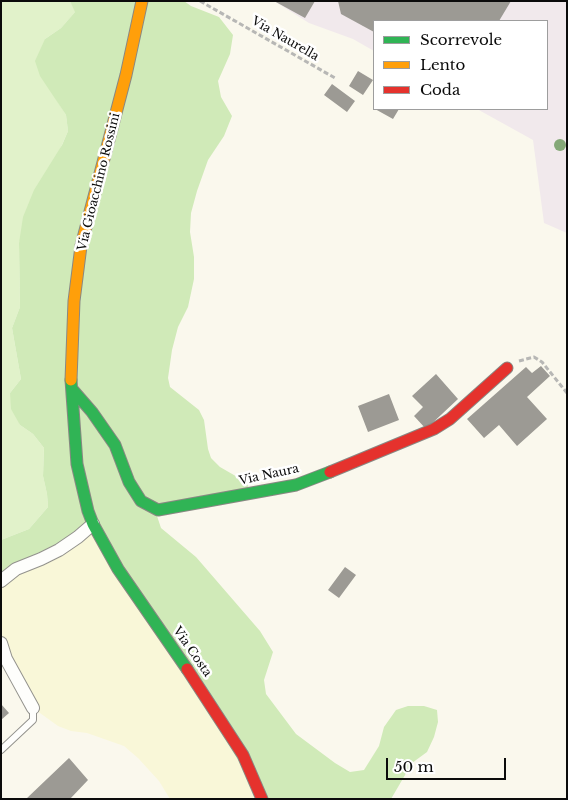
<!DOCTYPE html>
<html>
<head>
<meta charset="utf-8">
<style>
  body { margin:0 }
  #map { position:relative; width:568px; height:800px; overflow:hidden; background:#faf8ed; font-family:"Libre Baskerville",serif }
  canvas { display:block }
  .frame { position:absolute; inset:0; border:2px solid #0b0b0b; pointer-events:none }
  .legend { position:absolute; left:373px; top:20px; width:175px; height:90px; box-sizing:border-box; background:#fff; border:1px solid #9d9d9d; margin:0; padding:6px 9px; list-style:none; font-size:15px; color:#0b0b0b }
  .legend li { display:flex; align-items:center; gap:10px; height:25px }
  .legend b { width:25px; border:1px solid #9d9d9d }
  .scale { position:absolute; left:386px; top:758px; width:120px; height:22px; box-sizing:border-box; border:2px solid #0b0b0b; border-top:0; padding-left:6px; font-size:15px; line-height:18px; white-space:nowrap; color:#0b0b0b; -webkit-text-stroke:4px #fff; paint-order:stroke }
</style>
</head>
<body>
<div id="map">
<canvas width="568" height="800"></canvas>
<div class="frame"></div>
<ul class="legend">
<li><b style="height:6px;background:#30b455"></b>Scorrevole</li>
<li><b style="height:6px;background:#ff9f0a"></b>Lento</li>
<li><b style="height:6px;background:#e5322d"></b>Coda</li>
</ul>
<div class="scale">50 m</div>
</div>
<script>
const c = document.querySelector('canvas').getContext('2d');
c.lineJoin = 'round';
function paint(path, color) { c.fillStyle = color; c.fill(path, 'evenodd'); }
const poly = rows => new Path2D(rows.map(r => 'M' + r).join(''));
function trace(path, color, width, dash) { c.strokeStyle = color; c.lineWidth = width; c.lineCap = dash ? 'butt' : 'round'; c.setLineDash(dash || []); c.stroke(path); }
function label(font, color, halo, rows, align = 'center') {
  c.font = font + ' "Libre Baskerville",serif'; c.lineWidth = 5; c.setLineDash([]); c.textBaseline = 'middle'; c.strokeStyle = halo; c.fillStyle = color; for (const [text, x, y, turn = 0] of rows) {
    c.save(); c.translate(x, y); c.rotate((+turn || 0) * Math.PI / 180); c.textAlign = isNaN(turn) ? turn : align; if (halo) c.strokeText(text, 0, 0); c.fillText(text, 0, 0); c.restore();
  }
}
paint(poly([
  [274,1,567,1,567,233,544,223,533,140,477,109,547,109,547,21,374,21,374,51,353,39,309,23]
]), '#f1e9ec');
paint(poly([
  [93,524,262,799,170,799,159,781,138,758,124,746,87,733,71,731,58,726,33,708,1,643,1,581]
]), '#f9f7d8');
paint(poly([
  [1,1,70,1,76,11,61,28,45,39,56,99,66,115,68,131,19,243,20,307,12,328,21,379,10,393,20,425,33,434,44,448,43,476,47,494,48,507,29,529,1,540]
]), '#e1f2ca');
paint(poly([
  [70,1,184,1,191,6,219,17,233,35,230,54,218,81,221,97,232,116,224,136,208,160,197,191,191,213,190,232,194,257,194,279,188,307,178,327,172,350,168,378,170,387,199,410,204,420,208,449,211,458,220,467,246,482,252,494,157,516,161,528,196,557,260,631,273,652,264,680,266,694,296,734,335,763,350,772,364,770,379,746,384,727,396,710,408,706,424,706,437,710,438,722,434,737,427,752,412,763,391,799,262,799,93,524,1,581,1,540,29,529,48,507,47,494,43,476,44,448,33,434,20,425,11,409,10,393,21,379,12,328,20,307,19,243,23,217,34,190,62,145,68,131,66,115,40,76,35,61,45,39,61,28,75,12]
]), '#d0eab8');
paint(poly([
  [274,1,315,1,305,18],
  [338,1,511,1,499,21,374,21,374,32,341,14],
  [358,71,373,80,363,95,349,86],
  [332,84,355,101,347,112,324,95],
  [375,109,399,109,393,119],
  [541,366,550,376,527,397,547,419,517,446,499,425,484,438,467,419,526,367,532,373],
  [436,374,458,399,426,429,414,416,423,407,412,396],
  [389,394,399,420,368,432,358,406],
  [345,567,356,575,339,598,328,590],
  [1,704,9,713,1,720],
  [69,758,88,780,70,799,26,799]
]), '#9c9a94');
const lane = poly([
  [1,750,33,720,33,708]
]);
const street = poly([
  [1,581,16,569,41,559,59,550,78,537,93,524],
  [1,643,6,659,33,708]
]);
const fast = poly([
  [71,380,77,464,88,511,93,524,118,569,187,669],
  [72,389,92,412,115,445,129,482,141,501,158,510,296,485,330,472]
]);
const slow = poly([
  [71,380,74,301,81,246,126,75,142,1]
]);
const jam = poly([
  [330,472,434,429,450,419,507,368],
  [187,669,243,755,262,799]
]);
trace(lane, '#93928d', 8);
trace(street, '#93928d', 14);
trace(fast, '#898883', 13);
trace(slow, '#898883', 13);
trace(jam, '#898883', 13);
trace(poly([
  [200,1,335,78],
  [519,361,534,357,542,362,567,393]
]), '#b7b7b5', 3, [5, 2.5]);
trace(lane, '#fefefc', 6);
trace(street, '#fefefc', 12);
trace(fast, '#30b455', 11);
trace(slow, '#ff9f0a', 11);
trace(jam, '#e5322d', 11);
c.fillStyle = '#84a877';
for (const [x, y] of [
  [560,145]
]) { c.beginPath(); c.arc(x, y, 6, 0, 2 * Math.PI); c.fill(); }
label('12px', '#0b0b0b', '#fff', [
  ["Via Naurella",285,39,30],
  ["Via Gioacchino Rossini",99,182,-76],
  ["Via Naura",269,475,-12],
  ["Via Costa",192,652,55]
]);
</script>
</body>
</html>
